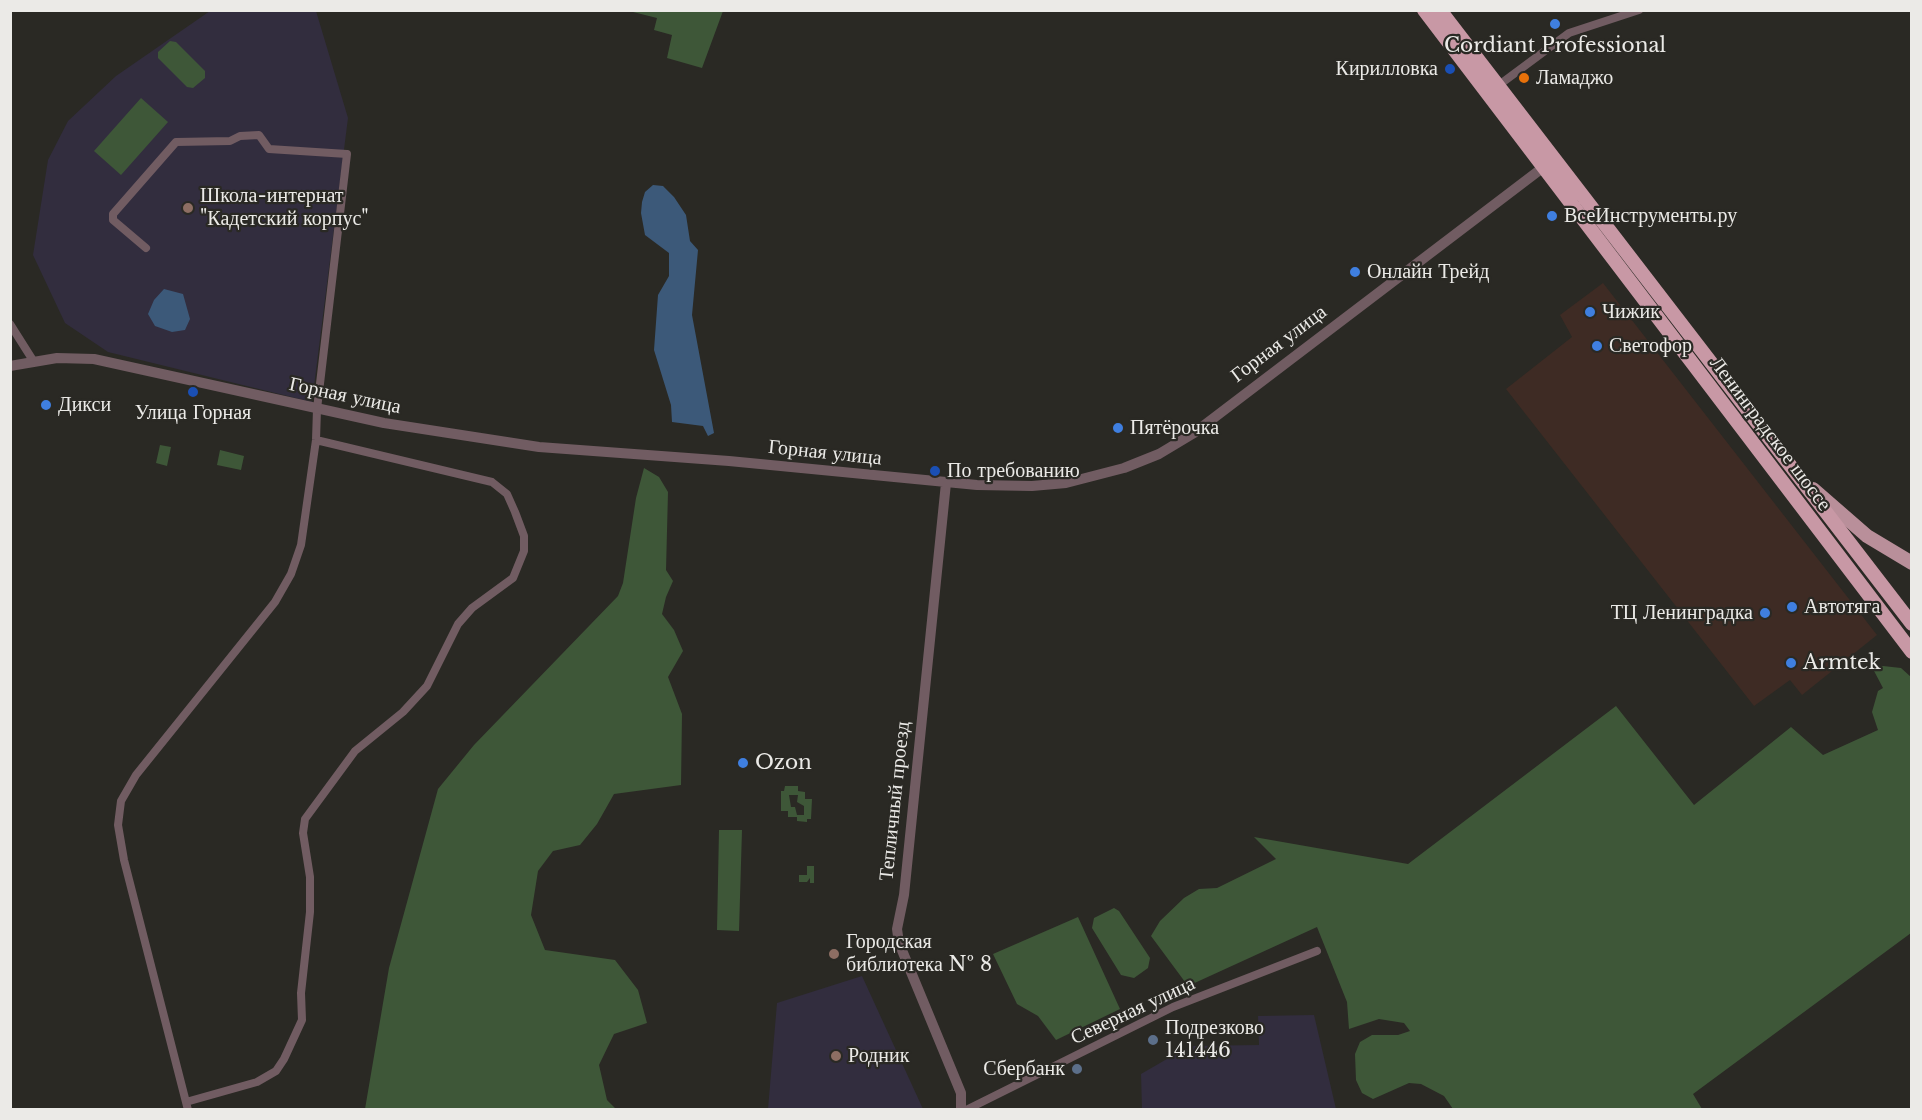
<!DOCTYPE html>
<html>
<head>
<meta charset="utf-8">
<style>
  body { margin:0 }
  #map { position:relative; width:1922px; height:1120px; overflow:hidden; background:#2a2924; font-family:"Libre Baskerville",serif }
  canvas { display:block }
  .frame { position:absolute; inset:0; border:12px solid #ebeae7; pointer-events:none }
</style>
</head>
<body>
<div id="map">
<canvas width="1922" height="1120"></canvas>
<div class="frame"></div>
</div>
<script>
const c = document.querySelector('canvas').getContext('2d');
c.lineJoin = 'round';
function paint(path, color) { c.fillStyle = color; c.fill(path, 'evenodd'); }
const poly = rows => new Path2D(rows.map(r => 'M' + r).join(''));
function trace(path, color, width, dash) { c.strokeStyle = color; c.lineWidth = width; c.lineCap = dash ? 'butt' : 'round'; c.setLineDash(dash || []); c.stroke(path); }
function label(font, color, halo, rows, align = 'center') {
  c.font = font + ' "Libre Baskerville",serif'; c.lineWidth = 4.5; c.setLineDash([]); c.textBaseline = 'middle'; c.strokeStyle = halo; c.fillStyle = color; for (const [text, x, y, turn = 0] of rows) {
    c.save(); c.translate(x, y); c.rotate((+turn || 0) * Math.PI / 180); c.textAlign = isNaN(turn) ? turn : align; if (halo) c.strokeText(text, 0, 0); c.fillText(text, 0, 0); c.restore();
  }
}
paint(poly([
  [1603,283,1877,635,1802,695,1790,680,1754,706,1506,389,1572,337,1560,315]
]), '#3e2b24');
paint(poly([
  [210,11,316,11,348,118,312,402,108,352,65,323,33,255,48,160,68,121,116,76],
  [862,976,923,1109,768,1109,777,1003],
  [1314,1015,1336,1109,1142,1109,1141,1074,1179,1052,1193,1046,1259,1045,1258,1016]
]), '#322d3e');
paint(poly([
  [629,11,723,11,702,68,667,58,672,35,654,30,657,18],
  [170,41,176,42,205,71,205,78,193,88,187,87,158,58,158,52],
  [141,98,168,122,121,175,94,151],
  [160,445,171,447,167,466,156,463],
  [220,450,244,456,241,470,217,465],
  [644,468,659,477,668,492,666,570,673,581,666,597,662,614,674,630,683,651,668,677,682,714,681,785,614,794,597,824,580,845,553,851,538,871,531,915,545,950,615,960,638,990,647,1023,614,1034,599,1065,607,1100,616,1109,365,1109,389,968,438,789,474,745,618,596,623,583,636,498],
  [1883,666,1901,668,1911,677,1911,933,1693,1094,1702,1109,1453,1109,1444,1096,1421,1084,1409,1083,1373,1099,1362,1093,1356,1080,1355,1054,1360,1042,1372,1035,1398,1035,1410,1031,1404,1023,1379,1019,1349,1029,1347,1002,1317,927,1188,986,1151,936,1160,921,1184,898,1199,889,1217,888,1276,859,1254,837,1408,864,1616,706,1694,805,1791,727,1823,755,1878,730,1872,712,1878,691,1883,688,1873,669],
  [785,786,798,786,798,791,805,792,805,799,812,799,811,819,807,819,807,822,797,821,797,817,788,817,788,811,781,811,781,791,784,791],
  [789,795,798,795,797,802,804,806,804,815,797,815,795,807,791,807],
  [719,830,742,830,739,931,717,930],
  [807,866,814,866,814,883,810,883,810,878,807,882,799,882,799,875,807,875],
  [1114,908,1119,911,1150,958,1148,968,1134,978,1121,975,1092,928,1094,918],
  [1078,917,1120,1009,1056,1040,1038,1016,1017,1004,993,954]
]), '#3e5738');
paint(poly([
  [653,185,663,186,674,197,686,215,690,241,698,250,692,315,714,433,708,436,703,426,672,422,671,405,654,350,658,295,669,276,669,253,645,235,641,213,642,202,645,192],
  [164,289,183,294,190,319,185,330,172,332,155,326,148,314,154,300]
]), '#3c5979');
trace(poly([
  [1499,85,1569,33,1639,10],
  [146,248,113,220,113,214,176,142,230,141,240,136,259,135,269,149,347,154,317,409,316,440,301,545,291,574,275,602,136,775,121,801,118,825,124,860,188,1110],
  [10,324,34,362],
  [186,1102,257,1082,276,1071,284,1059,302,1020,301,993,310,912,310,877,303,833,305,819,355,751,403,712,427,686,458,624,472,608,513,578,524,551,524,536,515,512,507,494,492,482,316,440],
  [966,1110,1173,1007,1317,951]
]), '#715c62', 8);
trace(poly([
  [10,366,57,358,94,359,384,423,539,447,729,461,977,485,1032,486,1066,483,1124,468,1159,454,1194,433,1545,166],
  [946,483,904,895,897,929,899,943,961,1093,961,1110]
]), '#715c62', 10);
trace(poly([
  [1813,489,1867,536,1912,563]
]), '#b98f9a', 14);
trace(poly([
  [1424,10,1912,652],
  [1440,10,1912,624]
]), '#c898a5', 14);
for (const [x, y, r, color] of [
  [1555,24,6,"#3f7fe0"],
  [1450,69,6,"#1a4fb4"],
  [1524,78,6,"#e8710a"],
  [188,208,6,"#8d6e63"],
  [1552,216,6,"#3f7fe0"],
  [1355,272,6,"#3f7fe0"],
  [1590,312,6,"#3f7fe0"],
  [1597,346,6,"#3f7fe0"],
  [193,392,6,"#1a4fb4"],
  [46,405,6,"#3f7fe0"],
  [1118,428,6,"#3f7fe0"],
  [935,471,6,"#1a4fb4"],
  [1792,607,6,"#3f7fe0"],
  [1765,613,6,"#3f7fe0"],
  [1791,663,6,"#3f7fe0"],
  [743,763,6,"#3f7fe0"],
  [834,954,6,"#8d6e63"],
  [1153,1040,6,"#5c6f8a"],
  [836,1056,6,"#8d6e63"],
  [1077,1069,6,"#5c6f8a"]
]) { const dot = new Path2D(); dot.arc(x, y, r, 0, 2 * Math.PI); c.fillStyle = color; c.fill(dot); trace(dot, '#2a2924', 2); }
label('20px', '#ebeae7', '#2a2924', [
  ["Cordiant Professional",1555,46,"center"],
  ["Кирилловка",1438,69,"right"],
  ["Ламаджо",1536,78],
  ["Школа-интернат",200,196],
  ["\"Кадетский корпус\"",200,219],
  ["ВсеИнструменты.ру",1564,216],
  ["Онлайн Трейд",1367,272],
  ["Чижик",1602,312],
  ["Светофор",1609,346],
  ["Дикси",58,405],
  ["Улица Горная",193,413,"center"],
  ["Пятёрочка",1130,428],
  ["По требованию",947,471],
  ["Автотяга",1804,607],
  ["ТЦ Ленинградка",1753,613,"right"],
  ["Armtek",1803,663],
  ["Ozon",755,763],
  ["Городская",846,942],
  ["библиотека № 8",846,965],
  ["Подрезково",1165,1028],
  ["141446",1165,1051],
  ["Родник",848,1056],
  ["Сбербанк",1065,1069,"right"]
], 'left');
label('20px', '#ebeae7', '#2a2924', [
  ["Горная улица",1279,344,-37],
  ["Горная улица",345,396,12],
  ["Ленинградское шоссе",1770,434,53],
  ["Горная улица",825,453,6],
  ["Тепличный проезд",895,801,-84],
  ["Северная улица",1133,1011,-25]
]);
</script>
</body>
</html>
